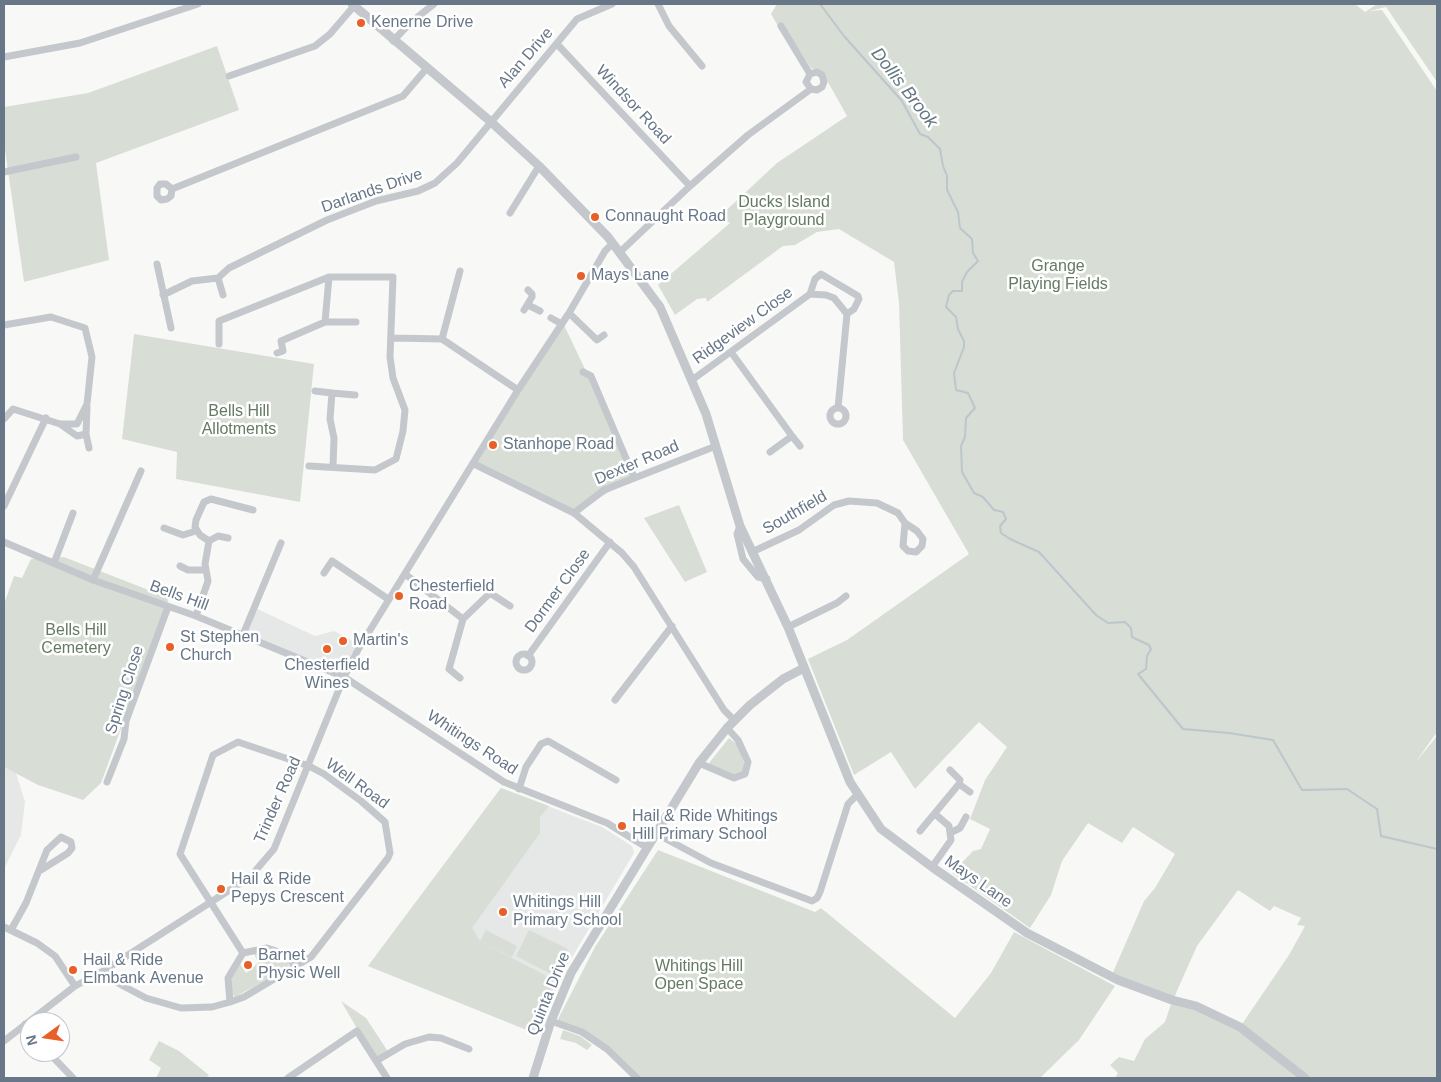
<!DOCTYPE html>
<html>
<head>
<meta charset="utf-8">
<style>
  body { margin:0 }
  #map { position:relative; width:1441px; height:1082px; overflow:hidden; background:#f8f9f6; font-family:Arial,sans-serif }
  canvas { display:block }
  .frame { position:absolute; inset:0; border:5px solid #677788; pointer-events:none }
  .north { position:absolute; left:20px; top:1012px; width:50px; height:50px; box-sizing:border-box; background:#fff; border:1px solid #c2c9cf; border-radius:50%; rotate:256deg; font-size:14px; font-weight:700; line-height:20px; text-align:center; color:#677788 }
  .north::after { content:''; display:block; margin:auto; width:18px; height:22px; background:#e86027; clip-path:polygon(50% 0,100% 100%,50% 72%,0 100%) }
</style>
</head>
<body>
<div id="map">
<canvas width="1441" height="1082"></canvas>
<div class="frame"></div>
<div class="north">N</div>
</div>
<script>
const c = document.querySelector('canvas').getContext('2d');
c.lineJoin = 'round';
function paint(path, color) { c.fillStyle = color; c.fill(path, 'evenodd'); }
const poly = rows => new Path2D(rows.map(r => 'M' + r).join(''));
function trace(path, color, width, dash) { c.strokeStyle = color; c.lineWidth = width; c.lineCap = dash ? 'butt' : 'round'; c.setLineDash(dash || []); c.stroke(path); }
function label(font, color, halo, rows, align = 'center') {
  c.font = font + ' Arial,sans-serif'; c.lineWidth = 5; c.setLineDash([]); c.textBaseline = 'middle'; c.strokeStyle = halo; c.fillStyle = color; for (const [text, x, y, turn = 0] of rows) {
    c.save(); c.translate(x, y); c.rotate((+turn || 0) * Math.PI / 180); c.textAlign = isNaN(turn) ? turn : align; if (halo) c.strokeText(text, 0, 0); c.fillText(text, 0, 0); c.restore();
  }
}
paint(poly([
  [253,607,315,636,334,631,361,645,344,677,242,637],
  [4,767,16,773,25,802,21,835,4,869],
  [501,788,602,827,632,846,634,853,568,964,553,995,539,1035,368,966]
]), '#e6e8e7');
paint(poly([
  [777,4,1355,4,1365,12,1377,4,1437,4,1437,82,1386,7,1369,11,1382,10,1437,91,1437,732,1415,763,1437,736,1437,1078,1115,1078,1118,1073,1110,1065,1119,1057,1134,1061,1145,1039,1165,1022,1172,1001,1111,977,1144,901,1155,888,1175,854,1133,827,1122,843,1088,823,1062,861,1051,895,1030,928,952,873,973,851,981,849,990,829,970,819,985,780,1007,747,979,722,915,789,891,752,854,775,808,659,847,640,969,554,903,440,899,303,894,262,839,229,817,232,795,245,783,246,707,302,706,298,697,299,675,315,658,285,730,223,719,217,777,163,847,116,824,75,811,68,782,23,778,26,771,14],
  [1238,890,1270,911,1274,906,1301,918,1297,925,1305,926,1289,955,1240,1027,1173,1000,1197,946],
  [217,46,239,110,96,163,109,260,24,282,4,143,4,107,88,93],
  [563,323,618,438,634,477,574,513,474,464],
  [134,334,314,364,300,502,176,479,177,452,122,439],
  [679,505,707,572,685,582,644,518],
  [64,557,169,598,101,783,83,800,38,785,4,767,4,604,14,576,22,578,31,559],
  [729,738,737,744,745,765,742,773,733,775,710,766,709,763],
  [501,788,549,806,540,817,540,833,472,928,480,941,554,980,532,1032,368,966],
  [658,850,815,912,821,908,955,1018,991,973,1014,932,1115,986,1079,1040,1040,1078,637,1078,582,1032,556,1023,595,947],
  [486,930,517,946,512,957,480,941],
  [529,930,568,949,555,976,516,956],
  [264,951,284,957,289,964,288,968,235,997,232,994,230,978,239,962,246,973,258,963,254,953],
  [341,1001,366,1018,389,1053,376,1061],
  [563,1030,580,1036,592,1045,587,1050,576,1043,560,1039],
  [159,1041,179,1051,209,1075,206,1078,156,1078,161,1068,149,1060]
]), '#d8ded5');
trace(poly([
  [820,4,844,36,902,101,920,134,928,137,940,149,943,166,947,176,947,190,958,212,960,228,972,239,973,253,978,261,967,272,962,282,962,291,953,291,949,295,946,307,956,317,958,329,964,341,964,347,954,373,956,390,968,393,975,408,966,418,965,437,961,446,962,472,974,493,983,497,994,510,1003,512,1006,519,1000,526,1001,533,1010,539,1039,552,1096,615,1108,623,1125,622,1131,628,1132,637,1149,645,1151,649,1147,656,1146,669,1138,674,1183,729,1229,733,1273,740,1302,790,1347,789,1377,809,1381,836,1437,849]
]), '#bcc6cc', 2);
trace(poly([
  [658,4,669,26,702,66],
  [781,26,810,74],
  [393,41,410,23,434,4],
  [557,44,690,186],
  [4,57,80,43,198,4],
  [810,74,806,82,811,89],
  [229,76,315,46,330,34,354,6],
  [4,172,76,157],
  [172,189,171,196,167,199,161,200,157,196,157,188,160,184,166,184,172,189,403,96,427,68],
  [510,213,539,166],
  [620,252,690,186,748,135,811,89,817,90,822,87,824,82,822,75,817,72,810,74],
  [157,264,171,328],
  [218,278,223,295],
  [810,294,826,295,834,298,847,314],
  [163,295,192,281,218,278,229,268,327,220,376,201,418,191,435,183,457,163,577,19,612,4],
  [528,305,540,311],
  [524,310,532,297,532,294,528,290],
  [569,313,597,340,604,335],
  [551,318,562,324],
  [325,322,329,277],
  [4,325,51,317,85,328,92,357,87,404,77,424,60,424,13,409,4,419],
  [392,338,442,339,518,390],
  [442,339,460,271],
  [219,344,219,321,329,277,393,277,390,357,393,378,405,410,403,431,396,459,375,470,309,466],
  [731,352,792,436,770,452],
  [277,353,283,351,281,341,325,322,356,322],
  [583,372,591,376,634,477],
  [692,380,810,294,815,279,821,274,858,296,859,299,854,309,847,314,838,408],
  [315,391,332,393,330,419,334,438,333,466],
  [332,393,355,395],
  [87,407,86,434,89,448],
  '830 416a8 8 0 1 1 16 0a8 8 0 1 1-16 0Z',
  [60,424,77,436,86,434],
  [792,436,800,446],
  [474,464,574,513,622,553,634,567,724,710,734,720],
  [4,506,46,418],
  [574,513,604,490,716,446],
  [740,526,737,534,743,559,758,577,767,579],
  [164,528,183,535,196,531],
  [209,541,200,535,195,527,196,520,204,502,211,499,253,510],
  [4,542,93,580,196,616,344,677,504,782,607,823,646,847],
  [752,552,799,530,834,505,849,501,877,503,898,513,905,523,903,546,908,551,916,552,922,546,923,539,917,531,905,523],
  [54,563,73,513],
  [180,566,188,570,206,570],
  [324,573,332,561,388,599],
  [405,574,463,619],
  [93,580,141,471],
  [196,616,208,581,205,564,209,541,218,536,228,538],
  [788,627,837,603,846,596],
  [242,637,281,543],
  '516 662a8 8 0 1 1 16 0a8 8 0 1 1-16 0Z',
  [528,656,610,542],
  [460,678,449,669,463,619,490,593,510,606],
  [615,700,672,626],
  [699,763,734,778,745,774,748,762,738,740,727,728],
  [107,782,124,739,126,721,168,607],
  [959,784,970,792],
  [519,789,526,767,541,744,548,741,616,780],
  [920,831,959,784,960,780,950,770],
  [952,832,960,828,966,817],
  [655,833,711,863,812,901,817,898,820,892,848,804,857,795],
  [932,867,951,840,949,826,935,814],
  [4,927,37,943,55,956,75,986],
  [11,930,26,903,47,850,61,837,71,842,72,848,68,853,41,870],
  [243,953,267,948,279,952,290,959,295,967],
  [99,973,146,998,181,1008,212,1007,230,1002,244,997,311,957,388,858,390,853,385,822,361,801,324,774,309,766,238,742,213,755,180,854,243,953,228,978,230,1002],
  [551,1021,582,1032,607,1049,637,1078],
  [25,1024,30,1031],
  [4,1041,75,986,100,973,250,877,274,849,344,677,359,648,518,390,569,313,605,251,613,243],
  [48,1052,73,1078],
  [376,1061,405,1044,429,1037,441,1038,469,1049],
  [288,1078,357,1031,387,1078]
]), '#c4c8cc', 7);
trace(poly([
  [352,4,490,121,539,166,608,237,660,307,706,414,740,526,788,627,850,782,881,829,932,867,1027,933,1118,980,1172,1000,1196,1006,1240,1027,1305,1078],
  [533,1078,551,1021,571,973,699,763,727,728,750,705,783,679,804,668]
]), '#c4c8cc', 9);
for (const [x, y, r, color] of [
  [361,23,5,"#e86027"],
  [595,217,5,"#e86027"],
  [581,276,5,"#e86027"],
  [493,445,5,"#e86027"],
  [399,596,5,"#e86027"],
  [343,641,5,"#e86027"],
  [170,647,5,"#e86027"],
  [327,649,5,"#e86027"],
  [622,826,5,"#e86027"],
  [221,889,5,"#e86027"],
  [503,912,5,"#e86027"],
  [248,965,5,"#e86027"],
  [73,970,5,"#e86027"]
]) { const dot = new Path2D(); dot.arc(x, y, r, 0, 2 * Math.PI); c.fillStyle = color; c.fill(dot); trace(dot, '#fff', 2); }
label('16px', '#677788', '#fff', [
  ["Kenerne Drive",371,23],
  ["Connaught Road",605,217],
  ["Mays Lane",591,276],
  ["Stanhope Road",503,445],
  ["Chesterfield",409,587],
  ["Road",409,605],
  ["St Stephen",180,638],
  ["Church",180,656],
  ["Martin's",353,641],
  ["Chesterfield",327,666,"center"],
  ["Wines",327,684,"center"],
  ["Hail & Ride Whitings",632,817],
  ["Hill Primary School",632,835],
  ["Hail & Ride",231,880],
  ["Pepys Crescent",231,898],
  ["Whitings Hill",513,903],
  ["Primary School",513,921],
  ["Barnet",258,956],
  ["Physic Well",258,974],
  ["Hail & Ride",83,961],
  ["Elmbank Avenue",83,979]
], 'left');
label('16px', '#677788', '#fff', [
  ["Alan Drive",526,58,-49],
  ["Windsor Road",633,105,47],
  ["Darlands Drive",372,191,-19],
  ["Ridgeview Close",743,326,-36],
  ["Dexter Road",637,463,-23],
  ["Southfield",795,513,-30],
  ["Dormer Close",558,591,-54],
  ["Bells Hill",179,596,20],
  ["Spring Close",125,690,-72],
  ["Whitings Road",472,743,33],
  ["Well Road",357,784,36],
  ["Trinder Road",278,800,-66],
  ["Mays Lane",978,882,35],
  ["Quinta Drive",549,994,-68]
]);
label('16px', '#657a62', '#fff', [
  ["Ducks Island",784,203],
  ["Playground",784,221],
  ["Grange",1058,267],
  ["Playing Fields",1058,285],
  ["Bells Hill",239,412],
  ["Allotments",239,430],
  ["Bells Hill",76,631],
  ["Cemetery",76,649],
  ["Whitings Hill",699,967],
  ["Open Space",699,985]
]);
label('italic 18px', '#637883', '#fff', [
  ["Dollis Brook",904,88,52]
]);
</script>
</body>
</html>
